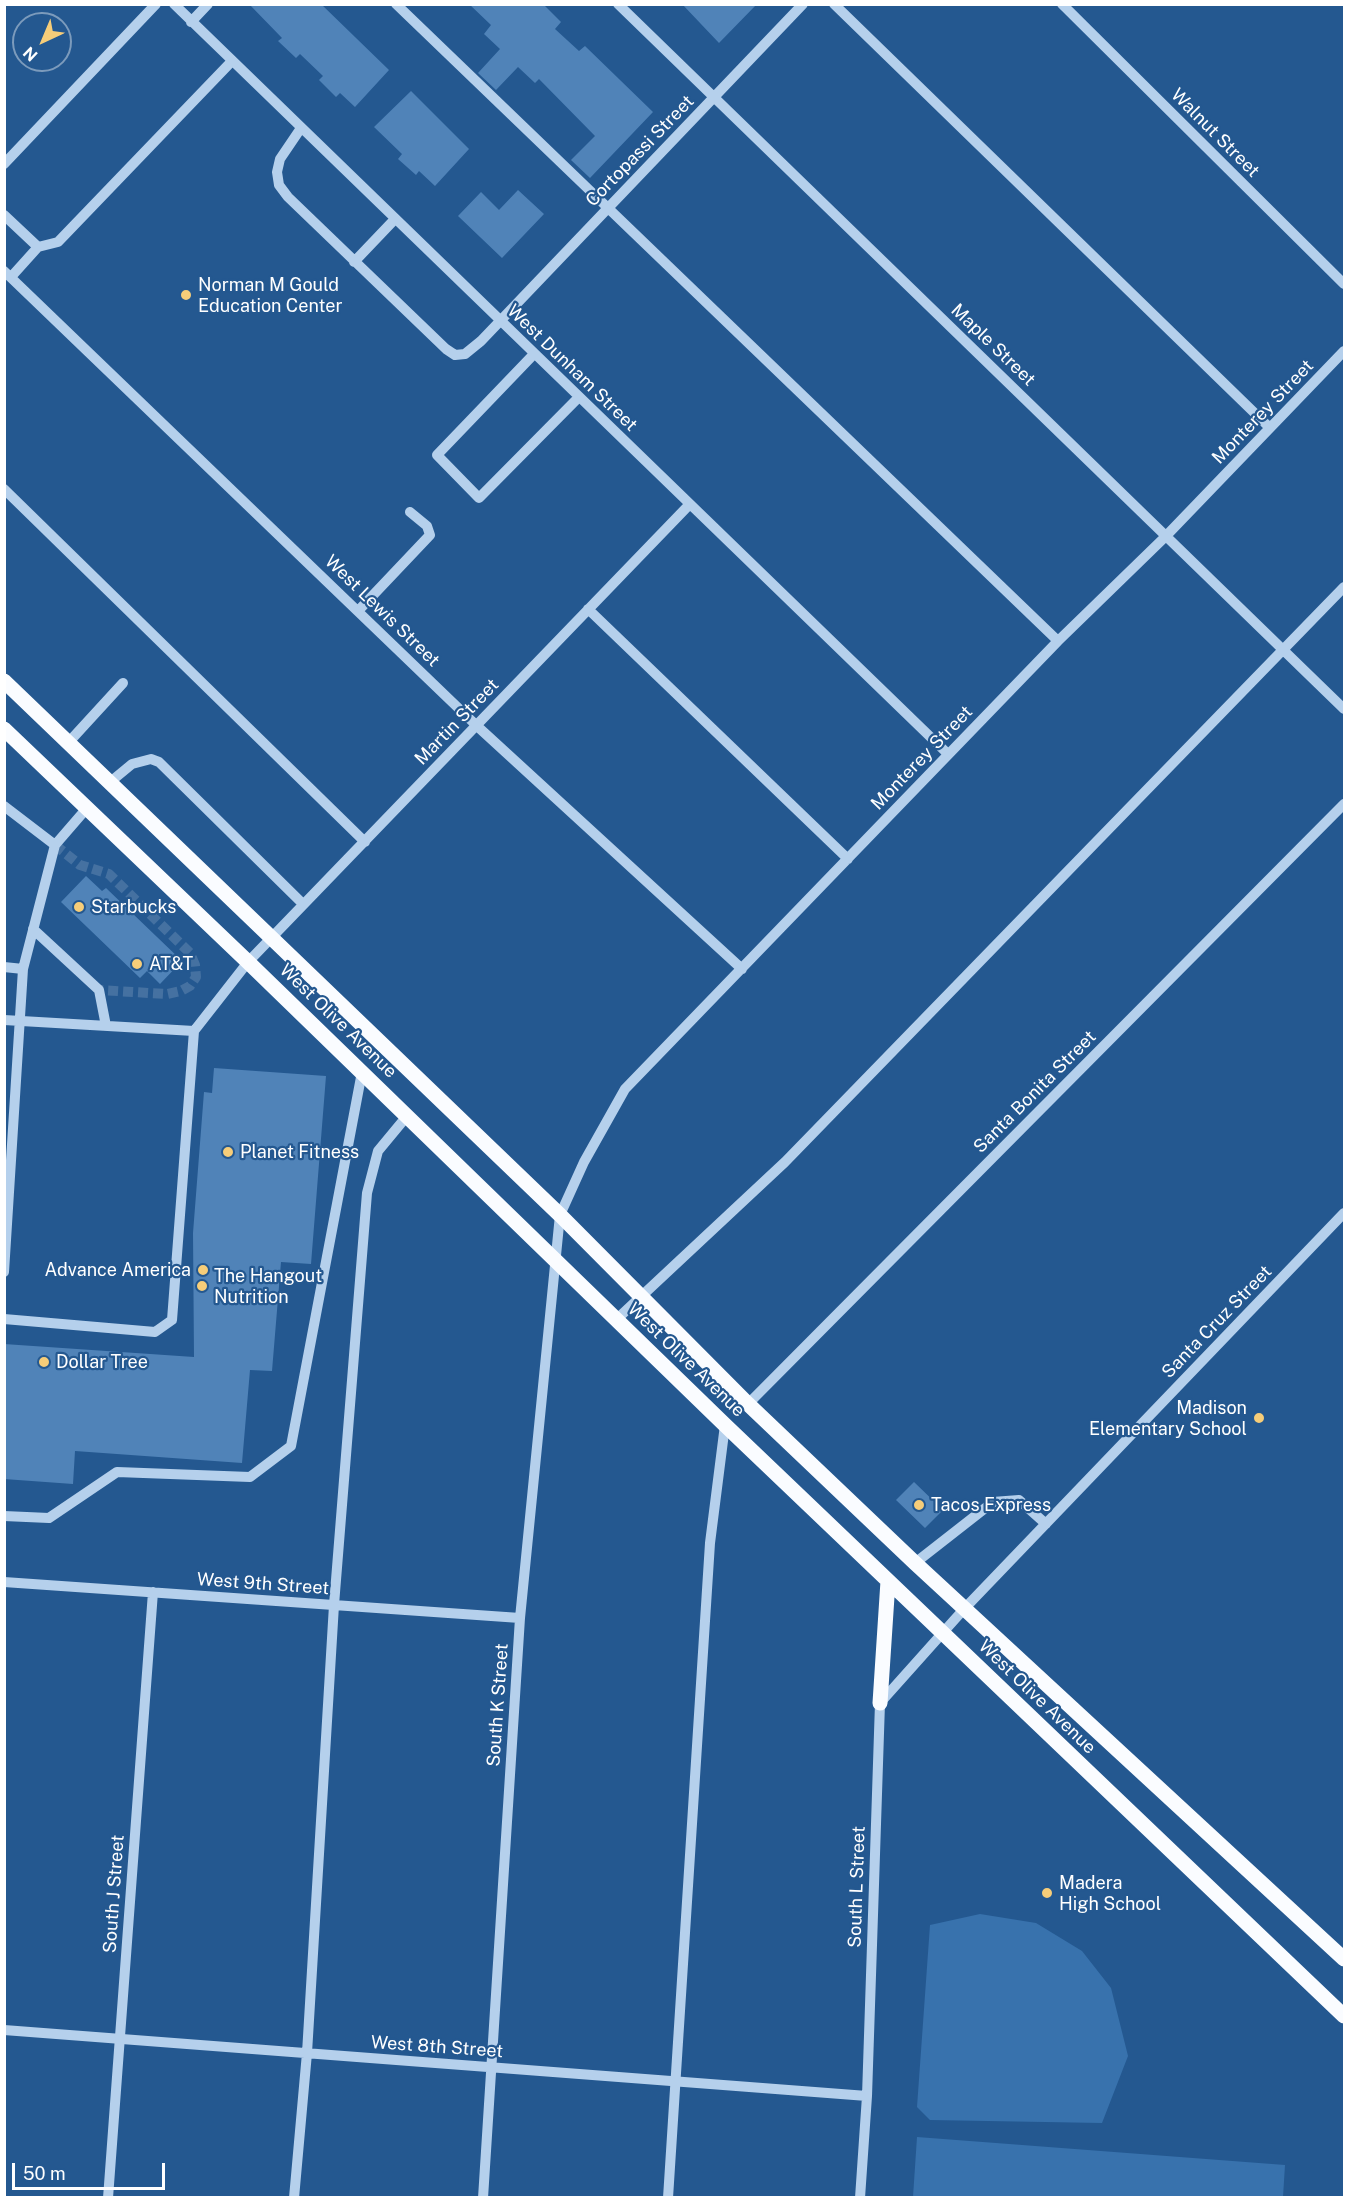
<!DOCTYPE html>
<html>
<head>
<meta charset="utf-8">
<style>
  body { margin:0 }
  #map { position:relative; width:1349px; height:2202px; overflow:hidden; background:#245890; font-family:"Public Sans",sans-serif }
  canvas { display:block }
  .frame { position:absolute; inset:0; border:6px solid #fff; pointer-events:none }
  .north { position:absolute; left:12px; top:12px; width:60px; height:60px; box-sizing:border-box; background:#245890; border:2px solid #7c9bbc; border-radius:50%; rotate:224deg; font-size:16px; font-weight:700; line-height:24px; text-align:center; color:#fff }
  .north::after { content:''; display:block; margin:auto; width:21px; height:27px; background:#f6cd79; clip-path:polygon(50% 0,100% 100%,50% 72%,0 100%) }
  .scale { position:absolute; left:12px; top:2163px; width:153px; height:27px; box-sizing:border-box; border:3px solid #fff; border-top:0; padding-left:8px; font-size:18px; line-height:21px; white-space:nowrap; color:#fff; -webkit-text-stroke:4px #245890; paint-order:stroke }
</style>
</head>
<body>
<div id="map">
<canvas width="1349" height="2202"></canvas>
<div class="frame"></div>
<div class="north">N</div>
<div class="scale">50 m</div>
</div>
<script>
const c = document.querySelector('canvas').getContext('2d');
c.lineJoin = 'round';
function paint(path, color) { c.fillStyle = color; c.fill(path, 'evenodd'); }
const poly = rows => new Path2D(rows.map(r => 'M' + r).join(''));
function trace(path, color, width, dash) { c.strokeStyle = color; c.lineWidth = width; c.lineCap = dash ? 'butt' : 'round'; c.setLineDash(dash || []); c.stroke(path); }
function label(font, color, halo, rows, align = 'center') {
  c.font = font + ' "Public Sans",sans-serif'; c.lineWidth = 4.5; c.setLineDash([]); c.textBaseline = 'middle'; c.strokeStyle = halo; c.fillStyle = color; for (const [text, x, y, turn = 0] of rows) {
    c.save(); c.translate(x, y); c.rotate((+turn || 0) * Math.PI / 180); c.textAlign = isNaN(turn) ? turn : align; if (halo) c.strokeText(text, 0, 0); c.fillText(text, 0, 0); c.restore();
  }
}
paint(poly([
  [980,1914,1036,1923,1082,1951,1111,1988,1128,2056,1102,2123,930,2120,917,2107,930,1925],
  [917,2137,1285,2165,1283,2197,913,2197]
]), '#3872ad');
paint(poly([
  [249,4,321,4,389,70,355,107,340,93,336,97,319,80,323,76,300,54,296,58,278,41,282,38],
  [469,4,543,4,561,22,555,29,579,51,585,46,653,112,590,178,571,160,595,136,539,79,535,83,518,67,496,90,478,73,500,49,484,34,491,25],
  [682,4,757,4,719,43],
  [411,91,469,149,435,186,419,171,416,175,398,159,402,154,374,127],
  [518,190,544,214,502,258,458,216,481,192,499,210],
  [86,876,102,891,106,888,182,961,160,984,147,971,140,978,61,902],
  [214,1068,326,1076,311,1264,281,1262,272,1371,250,1370,242,1463,75,1451,73,1484,4,1479,4,1344,194,1357,193,1233,204,1092,212,1093],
  [914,1482,943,1510,925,1528,896,1500]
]), '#5083b8');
trace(poly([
  [55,845,80,865,109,874,190,953,195,965,196,977,190,986,181,991,167,994,99,990]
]), '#4571a1', 10, [10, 5]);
trace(poly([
  [174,4,948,754],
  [396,4,1058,641],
  [618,4,1344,709],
  [834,4,1270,428],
  [1062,4,1344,284],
  [191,22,208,4],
  [301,128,280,159,277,172,279,185,288,197,446,349,455,355,465,354,481,341,803,4],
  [4,164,156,4],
  [4,215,38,247,11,277],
  [38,247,58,242,232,61],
  [354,262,395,219],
  [4,271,477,726,742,969],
  [534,354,437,455,479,498,579,397],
  [4,489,365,842],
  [588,609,848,859],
  [358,611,430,535,427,526,410,512],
  [68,743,123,683],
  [109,783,132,764,151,759,159,762,303,904],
  [4,806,55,845],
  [33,929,99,990,106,1026],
  [4,967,23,969],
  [4,1020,194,1031],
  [4,1272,23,969,55,845,87,808],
  [4,1319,155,1332,172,1320,194,1031,248,962,689,505],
  [617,1319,785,1162,1344,587],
  [748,1404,1344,804],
  [4,1516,49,1518,117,1472,250,1477,291,1446,362,1072],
  [915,1563,993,1502,1019,1500,1046,1524],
  [4,1582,520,1618],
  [4,2030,867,2096],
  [108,2198,153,1592],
  [294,2198,307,2053,334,1605,367,1193,378,1151,407,1116],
  [483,2198,520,1618,560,1215,584,1162,625,1089,1058,641,1165,537,1344,351],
  [668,2198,710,1543,725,1425],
  [860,2198,867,2096,880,1703,964,1609,1344,1213]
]), '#b5d0ec', 10);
trace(poly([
  [4,681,560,1215,748,1404,915,1563,1344,1959],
  [4,729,248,962,725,1425,1344,2016],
  [880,1703,888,1581]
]), '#fafcff', 15);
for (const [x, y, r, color] of [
  [186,295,6,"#f6cd79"],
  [79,907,6,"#f6cd79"],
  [137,964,6,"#f6cd79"],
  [228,1152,6,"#f6cd79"],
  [203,1270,6,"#f6cd79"],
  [202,1286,6,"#f6cd79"],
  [44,1362,6,"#f6cd79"],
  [1259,1418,6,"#f6cd79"],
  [919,1505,6,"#f6cd79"],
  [1047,1893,6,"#f6cd79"]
]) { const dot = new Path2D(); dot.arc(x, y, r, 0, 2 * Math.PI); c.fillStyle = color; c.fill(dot); trace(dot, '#245890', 2); }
label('18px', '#fff', '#245890', [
  ["Walnut Street",1215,133,45],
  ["Cortopassi Street",640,151,-46],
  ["Maple Street",993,345,44],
  ["West Dunham Street",572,368,44],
  ["Monterey Street",1263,412,-46],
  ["West Lewis Street",382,611,44],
  ["Martin Street",457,722,-46],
  ["Monterey Street",922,758,-46],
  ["West Olive Avenue",338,1021,44],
  ["Santa Bonita Street",1035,1092,-45],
  ["Santa Cruz Street",1217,1322,-46],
  ["West Olive Avenue",686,1360,44],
  ["West 9th Street",263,1584,4],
  ["West Olive Avenue",1037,1697,44],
  ["South K Street",498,1705,-86],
  ["South L Street",857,1887,-88],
  ["South J Street",114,1894,-86],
  ["West 8th Street",437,2047,4]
]);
label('18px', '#fff', '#245890', [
  ["Norman M Gould",198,285],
  ["Education Center",198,306],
  ["Starbucks",91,907],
  ["AT&T",149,964],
  ["Planet Fitness",240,1152],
  ["Advance America",191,1270,"right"],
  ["The Hangout",214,1276],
  ["Nutrition",214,1297],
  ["Dollar Tree",56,1362],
  ["Madison",1247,1408,"right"],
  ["Elementary School",1247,1429,"right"],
  ["Tacos Express",931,1505],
  ["Madera",1059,1883],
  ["High School",1059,1904]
], 'left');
</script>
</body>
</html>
